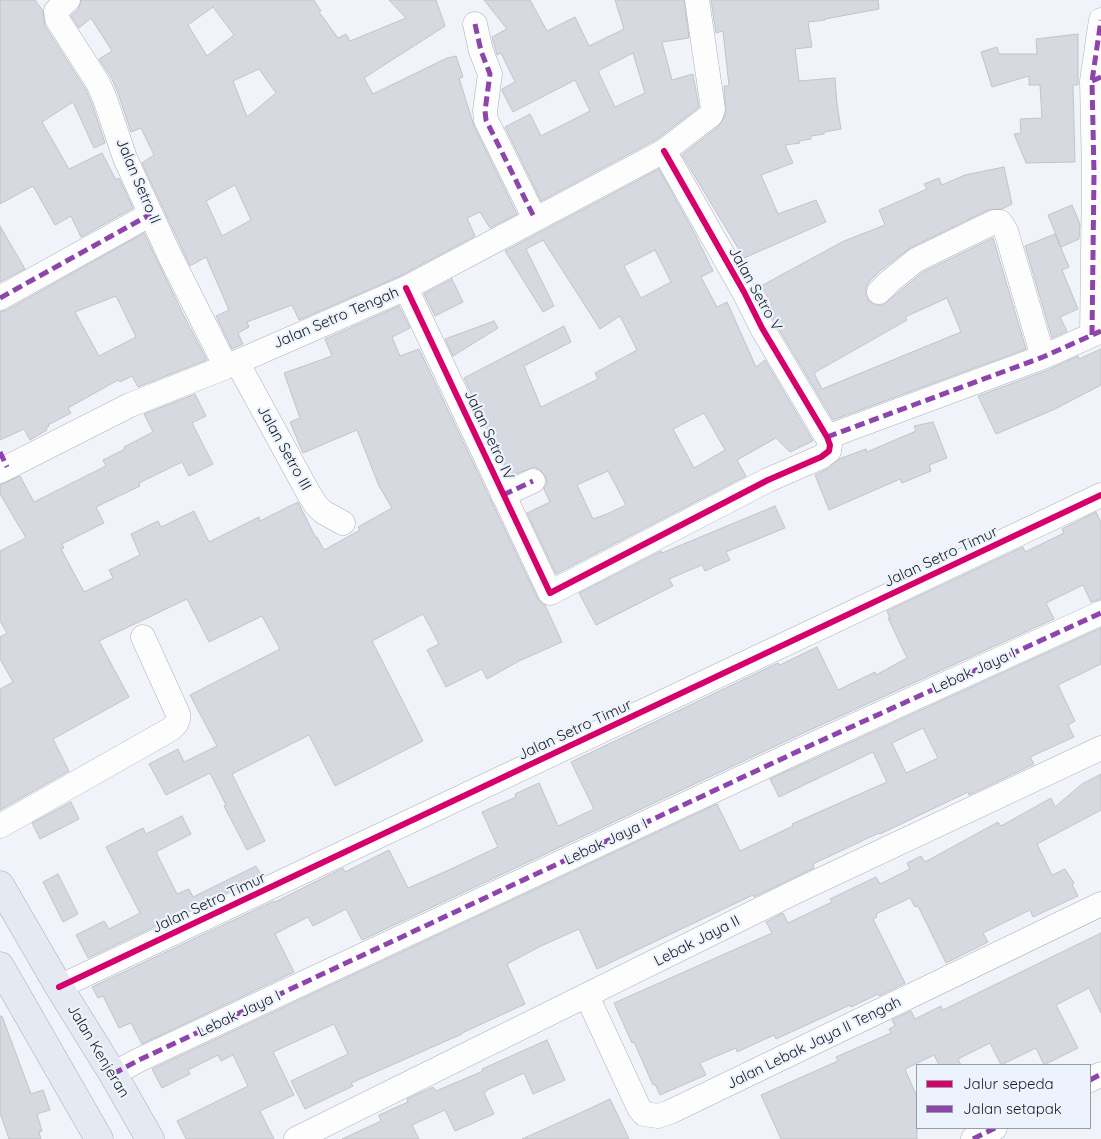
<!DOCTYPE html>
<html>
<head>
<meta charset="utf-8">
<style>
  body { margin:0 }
  #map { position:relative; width:1101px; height:1139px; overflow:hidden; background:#f0f4fa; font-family:Quicksand,sans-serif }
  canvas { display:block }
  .legend { position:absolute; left:916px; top:1064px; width:175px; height:65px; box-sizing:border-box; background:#edf3fd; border:1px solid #979ca5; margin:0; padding:6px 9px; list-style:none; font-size:15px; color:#171a20 }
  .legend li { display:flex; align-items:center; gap:10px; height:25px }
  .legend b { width:25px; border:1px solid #979ca5 }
</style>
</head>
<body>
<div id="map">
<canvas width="1101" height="1139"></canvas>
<ul class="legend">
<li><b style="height:6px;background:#d6006c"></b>Jalur sepeda</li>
<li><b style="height:6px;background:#8e44ad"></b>Jalan setapak</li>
</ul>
</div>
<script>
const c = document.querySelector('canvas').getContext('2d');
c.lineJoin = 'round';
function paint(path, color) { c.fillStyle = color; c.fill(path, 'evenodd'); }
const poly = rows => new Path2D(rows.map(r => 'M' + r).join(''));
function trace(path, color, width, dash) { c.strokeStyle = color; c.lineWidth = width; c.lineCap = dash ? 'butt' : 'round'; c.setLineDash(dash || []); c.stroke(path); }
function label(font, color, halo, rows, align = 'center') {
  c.font = font + ' Quicksand,sans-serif'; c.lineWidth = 4.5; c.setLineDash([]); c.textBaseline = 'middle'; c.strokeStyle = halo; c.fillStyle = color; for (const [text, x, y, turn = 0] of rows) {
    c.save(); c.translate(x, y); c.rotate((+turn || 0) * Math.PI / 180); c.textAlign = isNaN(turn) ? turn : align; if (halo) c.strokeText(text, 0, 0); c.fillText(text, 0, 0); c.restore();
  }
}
const building = poly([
  [0,0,35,0,43,11,45,26,86,90,92,104,105,143,94,148,73,102,42,122,69,169,102,153,116,180,119,178,133,208,81,237,71,216,55,225,33,186,0,204,0,0],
  [81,0,314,0,321,11,319,12,338,38,346,34,350,41,406,18,389,0,436,0,445,26,364,78,373,94,447,58,456,56,463,77,459,78,474,126,517,214,490,228,480,212,467,218,475,236,400,276,299,320,292,305,247,322,249,327,238,333,243,344,232,349,216,316,229,310,206,257,190,266,142,163,154,155,141,128,131,132,118,93,111,77,99,59,112,51,91,18,79,28,71,16,78,10,81,0],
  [213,7,234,35,207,56,188,25,213,7],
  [259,69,276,93,247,117,233,81,259,69],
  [235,185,251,220,222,236,206,201,235,185],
  [484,0,530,0,547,31,575,17,589,46,624,29,615,0,684,0,689,38,662,42,672,80,693,74,699,107,657,139,541,201,505,127,530,114,541,136,590,111,575,80,513,112,502,91,502,89,515,82,501,53,497,55,492,37,507,29,484,0],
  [633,53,645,93,615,107,598,71,633,53],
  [711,0,878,0,879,9,825,19,825,20,808,22,812,47,795,49,799,81,835,78,837,104,841,129,824,132,824,134,811,136,811,139,799,141,800,143,785,145,793,163,761,175,778,214,816,200,826,222,744,258,682,155,719,126,726,113,724,86,729,86,723,31,716,33,711,0],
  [1078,34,1078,85,1073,85,1075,162,1026,163,1014,134,1021,133,1020,119,1042,118,1040,85,1029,85,1029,76,992,87,981,52,997,47,999,54,1037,54,1036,39,1078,34],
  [1004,167,1012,204,1002,209,988,210,910,248,881,270,869,282,866,288,866,295,869,301,875,305,883,305,923,272,993,238,1026,349,833,420,774,321,767,308,772,304,761,286,844,241,885,225,879,210,927,189,924,184,939,178,942,185,965,175,1004,167],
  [947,298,961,332,822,389,814,373,907,320,905,317,947,298],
  [659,169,696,236,713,271,701,277,717,307,727,302,756,367,765,360,813,441,790,452,776,438,737,460,746,476,556,574,527,513,550,502,544,489,547,483,545,475,540,470,534,467,510,476,464,378,564,326,571,342,524,366,541,407,598,379,595,373,637,350,620,316,600,329,543,240,526,249,554,306,543,312,505,251,659,169],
  [655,250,671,282,641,298,624,266,655,250],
  [704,413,725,450,694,468,673,429,704,413],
  [608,471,626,505,607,514,593,519,577,485,608,471],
  [1072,205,1080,224,1079,239,1061,247,1048,215,1072,205],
  [0,226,25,269,0,282,0,226],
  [144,233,184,316,207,360,138,387,132,376,120,382,118,380,68,408,71,413,48,425,49,426,46,428,47,430,30,440,24,429,0,440,0,312,7,310,144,233],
  [116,296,136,337,99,356,75,312,116,296],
  [1055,234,1069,267,1062,270,1078,309,1060,317,1067,331,1052,338,1025,246,1055,234],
  [452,279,463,302,435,316,424,294,452,279],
  [399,306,410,328,392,337,400,356,419,349,538,599,545,605,562,642,519,661,487,679,482,669,446,687,427,650,439,644,423,614,372,641,423,741,335,786,309,735,232,774,265,841,247,850,224,806,226,805,210,773,166,795,149,764,178,749,184,762,217,746,190,695,280,649,262,616,209,642,187,599,99,641,129,697,53,739,69,771,0,810,0,689,13,682,0,659,0,637,7,633,0,621,0,551,26,538,0,494,0,485,20,476,34,502,106,466,103,460,125,449,124,447,153,432,144,414,195,394,206,416,192,423,213,464,189,476,182,462,139,483,140,486,96,507,104,523,62,544,64,548,61,549,84,592,113,578,109,570,140,555,131,534,158,521,161,527,194,511,209,542,259,517,260,521,298,502,316,538,317,537,324,550,360,530,358,527,392,508,379,486,357,430,303,453,290,422,300,418,284,373,332,356,325,339,399,306],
  [494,321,498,328,453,356,445,339,494,321],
  [1101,349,1101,385,1055,409,996,434,978,396,1048,370,1078,356,1079,359,1101,349],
  [933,422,947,458,929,465,931,471,902,483,900,479,829,510,815,475,829,468,839,459,866,449,867,452,916,431,914,426,933,422],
  [775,506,785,528,726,552,730,560,705,571,702,565,669,579,673,586,596,625,579,593,661,551,662,553,775,506],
  [1096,512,1101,522,1101,599,1091,602,1083,585,1046,603,1054,619,799,735,362,940,346,909,313,926,308,917,275,934,294,972,142,1044,131,1023,119,1028,103,996,98,998,92,987,274,901,275,902,343,868,345,872,389,850,408,888,451,869,498,847,482,812,516,797,515,794,539,783,558,826,594,809,571,762,778,663,780,665,817,647,838,690,875,672,876,675,907,658,888,618,890,618,887,611,1023,547,1025,552,1064,533,1062,529,1096,512],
  [1101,628,1101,664,1058,685,1075,721,1068,725,1074,737,1030,757,1034,764,969,795,968,792,880,834,879,833,866,839,813,864,814,868,754,897,753,895,597,969,579,929,541,946,507,964,525,1004,462,1033,462,1034,351,1083,353,1086,305,1109,291,1081,348,1054,334,1024,273,1052,294,1095,260,1111,274,1139,186,1139,177,1121,248,1086,233,1055,221,1061,218,1055,188,1070,190,1074,162,1088,152,1069,717,804,740,851,793,826,792,824,887,782,873,752,779,797,770,779,1101,628],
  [923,728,938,758,906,773,892,743,923,728],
  [1101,774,1101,810,1037,844,1052,875,1065,869,1074,883,1072,884,1078,896,1033,917,1030,910,983,933,988,942,946,963,918,906,915,907,910,898,876,914,877,917,873,919,905,983,879,996,878,994,851,1007,850,1005,776,1039,774,1035,737,1052,736,1048,700,1063,706,1075,660,1095,655,1084,653,1085,634,1042,632,1043,614,1003,772,933,766,922,783,913,788,923,832,902,830,899,876,877,880,884,910,869,907,863,921,856,925,862,998,822,1001,826,1051,798,1055,807,1082,784,1101,774],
  [71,802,79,819,40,839,32,823,71,802],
  [182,816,191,834,156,852,177,894,189,889,193,897,256,866,262,876,88,958,76,935,104,921,109,929,140,913,106,847,143,828,146,834,182,816],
  [58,874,78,914,63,922,43,882,58,874],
  [1101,933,1101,1013,1089,988,1056,1005,1078,1048,1044,1065,1036,1048,1001,1065,990,1043,958,1059,961,1065,939,1065,934,1055,905,1069,917,1097,917,1139,781,1139,761,1095,838,1061,836,1057,891,1033,889,1029,895,1026,892,1020,911,1011,915,1019,941,1006,943,1010,1101,933],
  [0,1016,2,1016,31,1094,43,1090,50,1110,37,1114,42,1131,39,1132,41,1139,9,1139,0,1113,0,1016],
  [547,1040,565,1080,533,1094,524,1073,489,1089,484,1093,494,1114,455,1131,445,1110,412,1125,419,1139,342,1139,381,1121,379,1115,408,1102,407,1099,433,1087,436,1091,483,1071,482,1069,547,1040],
  [610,1099,629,1139,522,1139,580,1113,610,1099]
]);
paint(building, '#d6d9df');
trace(building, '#c0c4c9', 1);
const minor = poly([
  [68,0,56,11,57,19,98,83,105,99,125,158,169,254,226,367],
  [475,24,481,51,490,74,485,111,486,120,535,219],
  [406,288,550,593,768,480,821,457,829,451,830,445,827,437,762,328,744,292,664,151],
  [879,292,890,281,916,260,994,222,1000,222,1006,231,1043,357],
  [0,298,151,214],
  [1092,335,1094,173,1092,81,1101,20],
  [237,362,309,494,316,505,323,512,343,523],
  [827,437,1043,357,1101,331],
  [0,471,130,405,226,367,406,288,664,151,711,115,713,109,697,0],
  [503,495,533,481],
  [0,826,171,729,176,724,178,719,178,714,143,637],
  [59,987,1101,495],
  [587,996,639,1108,644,1114,658,1116,670,1112,1101,904],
  [113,1074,139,1060,805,748,1101,613],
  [1090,1080,1101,1074],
  [296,1139,797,891,1101,748],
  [973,1139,995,1128]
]);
const primary = poly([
  [0,885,59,987,113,1074,150,1139],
  [0,966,99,1139]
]);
trace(minor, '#acb0b6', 25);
trace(primary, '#a3abbb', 29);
trace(minor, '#fdfdfe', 24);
trace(primary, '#e5e9f2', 28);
trace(poly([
  [475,24,481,51,490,74,485,111,486,120,535,219],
  [1092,81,1101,77],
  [0,298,151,214],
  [1092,335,1094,173,1092,81,1101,20],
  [827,437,1043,357,1101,331],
  [0,452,7,467],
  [503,495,533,481],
  [113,1074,139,1060,805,748,1101,613],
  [1090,1080,1101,1074],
  [973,1139,995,1128]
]), '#8e44ad', 5, [10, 5]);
trace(poly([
  [406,288,550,593,768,480,821,457,829,451,830,445,827,437,762,328,744,292,664,151],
  [59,987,1101,495]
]), '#d6006c', 6);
label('15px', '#171a20', '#edf3fd', [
  ["Jalan Setro II",138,181,67],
  ["Jalan Setro V",755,289,61],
  ["Jalan Setro Tengah",336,318,-23],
  ["Jalan Setro IV",489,435,65],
  ["Jalan Setro III",284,448,61],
  ["Jalan Setro Timur",941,557,-25],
  ["Lebak Jaya I",974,671,-24],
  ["Jalan Setro Timur",575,730,-25],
  ["Lebak Jaya I",606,842,-25],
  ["Jalan Setro Timur",209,903,-25],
  ["Lebak Jaya II",697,941,-27],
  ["Lebak Jaya I",239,1014,-25],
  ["Jalan Lebak Jaya II Tengah",814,1043,-26],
  ["Jalan Kenjeran",98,1051,59]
]);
</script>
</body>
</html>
